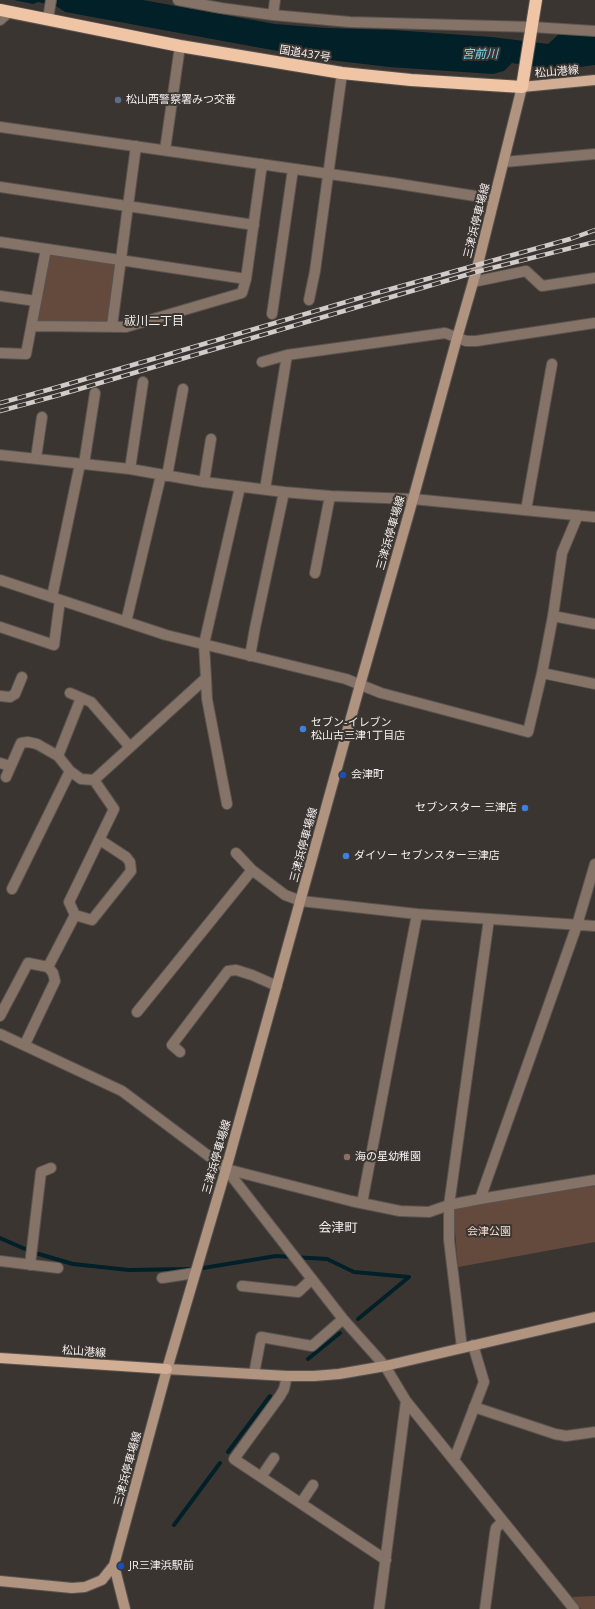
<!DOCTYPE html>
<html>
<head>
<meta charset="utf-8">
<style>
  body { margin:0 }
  canvas { display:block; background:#3b3532 }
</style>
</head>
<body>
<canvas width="595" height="1609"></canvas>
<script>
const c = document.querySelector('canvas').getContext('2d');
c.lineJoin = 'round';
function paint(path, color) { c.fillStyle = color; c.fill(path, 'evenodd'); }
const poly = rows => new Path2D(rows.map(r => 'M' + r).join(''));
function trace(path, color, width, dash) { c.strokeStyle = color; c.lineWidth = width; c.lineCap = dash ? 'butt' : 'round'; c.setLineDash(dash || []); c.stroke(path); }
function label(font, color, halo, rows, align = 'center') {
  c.font = font + ' "Open Sans","Noto Sans JP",sans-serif'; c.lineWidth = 4; c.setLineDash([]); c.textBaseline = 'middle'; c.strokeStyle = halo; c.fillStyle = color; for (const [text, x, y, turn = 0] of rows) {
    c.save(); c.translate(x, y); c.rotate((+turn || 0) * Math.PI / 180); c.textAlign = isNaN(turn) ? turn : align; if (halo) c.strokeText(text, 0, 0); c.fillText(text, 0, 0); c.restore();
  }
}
paint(poly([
  [49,252,118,263,110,323,36,322],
  [595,1186,595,1242,458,1267,453,1208],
  [595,1596,595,1609,581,1609,572,1597]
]), '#634a3c');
paint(poly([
  [14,0,143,0,275,24,326,28,393,30,492,37,548,44,559,34,595,35,595,65,542,72,536,67,512,63,504,71,493,74,389,67,321,59,65,12,56,6,38,2,33,4]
]), '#012027');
trace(poly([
  [0,1238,32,1252,73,1264,129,1270,191,1269],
  [197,1269,276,1256,327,1259,354,1272,409,1277],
  [358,1319,409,1277],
  [308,1359,340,1333],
  [228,1452,270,1396],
  [174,1525,220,1463]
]), '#012027', 4);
const street = poly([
  [178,0,221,8,273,15,350,22,532,27,595,31],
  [273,15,275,0],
  [48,19,51,0],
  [0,20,9,12],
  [0,127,393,183,494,199],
  [165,150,180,46],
  [504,162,595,154],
  [0,187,254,225],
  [0,242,246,279],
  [473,282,526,271,542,286,595,278],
  [0,296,36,301],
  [309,300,315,271,342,73],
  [272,314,293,169],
  [32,326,126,327,242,293,246,279,262,164],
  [112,326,136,146],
  [0,353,26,354,46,249],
  [262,362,287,355,445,333,466,341,476,341,595,323],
  [0,455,130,469,204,482,284,492,330,496,413,499,595,517],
  [36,458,42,417],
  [84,464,95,393],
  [130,469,143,382],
  [167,476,183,389],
  [204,482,211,439],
  [265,489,287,355],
  [526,510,552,364],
  [315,573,330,496],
  [0,580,166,635,346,679,381,693,528,732,542,673,595,684],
  [52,597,80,464],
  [553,616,595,624],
  [126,622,161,475],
  [0,627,54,645,60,600],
  [250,656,255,628,284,492],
  [542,673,553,616,562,553,578,515],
  [206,678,207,699,227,804],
  [70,693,91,702,130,747],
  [0,696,10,697,15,694,22,677],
  [58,756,81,698],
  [0,763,10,766],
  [6,777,21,743,28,742,37,744,58,756,70,771,81,779,94,780],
  [236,853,252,870,285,895,301,901,417,914,595,926],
  [12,889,70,771],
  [75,915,92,920,131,871,130,862,126,857,100,840],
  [137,1012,252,870],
  [0,1016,28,963,48,967],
  [0,1034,122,1091,226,1169,343,1319,385,1366,406,1401,574,1609],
  [25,1044,55,981,53,973,48,967,75,915,69,902,114,809,94,780,206,678,204,644,240,487],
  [180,1052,172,1045,228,971,236,970,252,975,277,986],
  [226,1169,351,1201,400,1211,429,1212,449,1205,480,1199,595,1180],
  [480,1199,577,925,595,864],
  [362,1203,417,914],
  [0,1261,58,1268],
  [30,1265,41,1172,51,1168],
  [162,1278,195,1273],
  [242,1286,298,1292,312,1279],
  [462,1348,449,1240,449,1205,489,919],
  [254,1374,261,1337,312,1346,343,1319],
  [287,1376,284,1389,280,1396,234,1459,386,1560],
  [474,1407,555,1434,566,1436,595,1432],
  [454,1460,484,1382,473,1345],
  [261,1477,274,1458],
  [301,1503,313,1485],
  [379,1609,406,1401],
  [485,1609,495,1533,496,1528,503,1521]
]);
const secondary = poly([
  [167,1369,287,1376,314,1376,339,1374,385,1366,595,1317],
  [0,1581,72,1588,85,1587,102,1580,114,1565],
  [125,1609,114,1565,167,1369,226,1169,360,685,413,499,457,338,476,272,522,87]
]);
const primary = poly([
  [522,87,595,80],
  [0,1358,167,1369]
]);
const highway = poly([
  [0,10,180,46,342,73,411,80,522,87,536,0]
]);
trace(street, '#595350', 12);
trace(secondary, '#595350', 12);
trace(primary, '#595350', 12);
trace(highway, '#595350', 14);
trace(street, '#847366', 10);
trace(secondary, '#b09480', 10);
trace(primary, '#d1ae94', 10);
trace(highway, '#efc5a6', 12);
const rail = poly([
  [0,403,58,387,373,294,570,239,595,230],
  [0,411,59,395,476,272,595,242]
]);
trace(rail, '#d1ccc9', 4.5);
trace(rail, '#3b3532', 3, [9]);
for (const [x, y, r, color] of [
  [118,100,4,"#5c6f8a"],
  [303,729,4,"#3f7fe0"],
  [343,775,4,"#1a4fb4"],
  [525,808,4,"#3f7fe0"],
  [346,856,4,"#3f7fe0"],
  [347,1157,4,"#8d6e63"],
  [121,1566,4,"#1a4fb4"]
]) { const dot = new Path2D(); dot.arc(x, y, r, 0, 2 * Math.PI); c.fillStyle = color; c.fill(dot); trace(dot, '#3b3532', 1.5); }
label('11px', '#f5f1ee', '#3b3532', [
  ["国道437号",305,54,9],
  ["松山港線",557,72,-5],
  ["三津浜停車場線",477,221,-76],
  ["三津浜停車場線",391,533,-74],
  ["三津浜停車場線",304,845,-75],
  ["三津浜停車場線",217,1157,-74],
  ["松山港線",84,1352,4],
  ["三津浜停車場線",128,1469,-75]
]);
label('11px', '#f5f1ee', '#3b3532', [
  ["松山西警察署みつ交番",126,100],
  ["セブン-イレブン",311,723],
  ["松山古三津1丁目店",311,736],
  ["会津町",351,775],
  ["セブンスター 三津店",517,808,"right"],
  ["ダイソー セブンスター三津店",354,856],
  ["海の星幼稚園",355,1157],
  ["JR三津浜駅前",129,1566]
], 'left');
label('11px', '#f5d9ca', '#3b3532', [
  ["会津公園",489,1232]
]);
label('italic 12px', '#79d6ed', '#3b3532', [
  ["宮前川",480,55]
]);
label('12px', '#f5f1ee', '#3b3532', [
  ["祓川二丁目",154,322]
]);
label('13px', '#f5f1ee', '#3b3532', [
  ["会津町",338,1228]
]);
</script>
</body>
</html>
